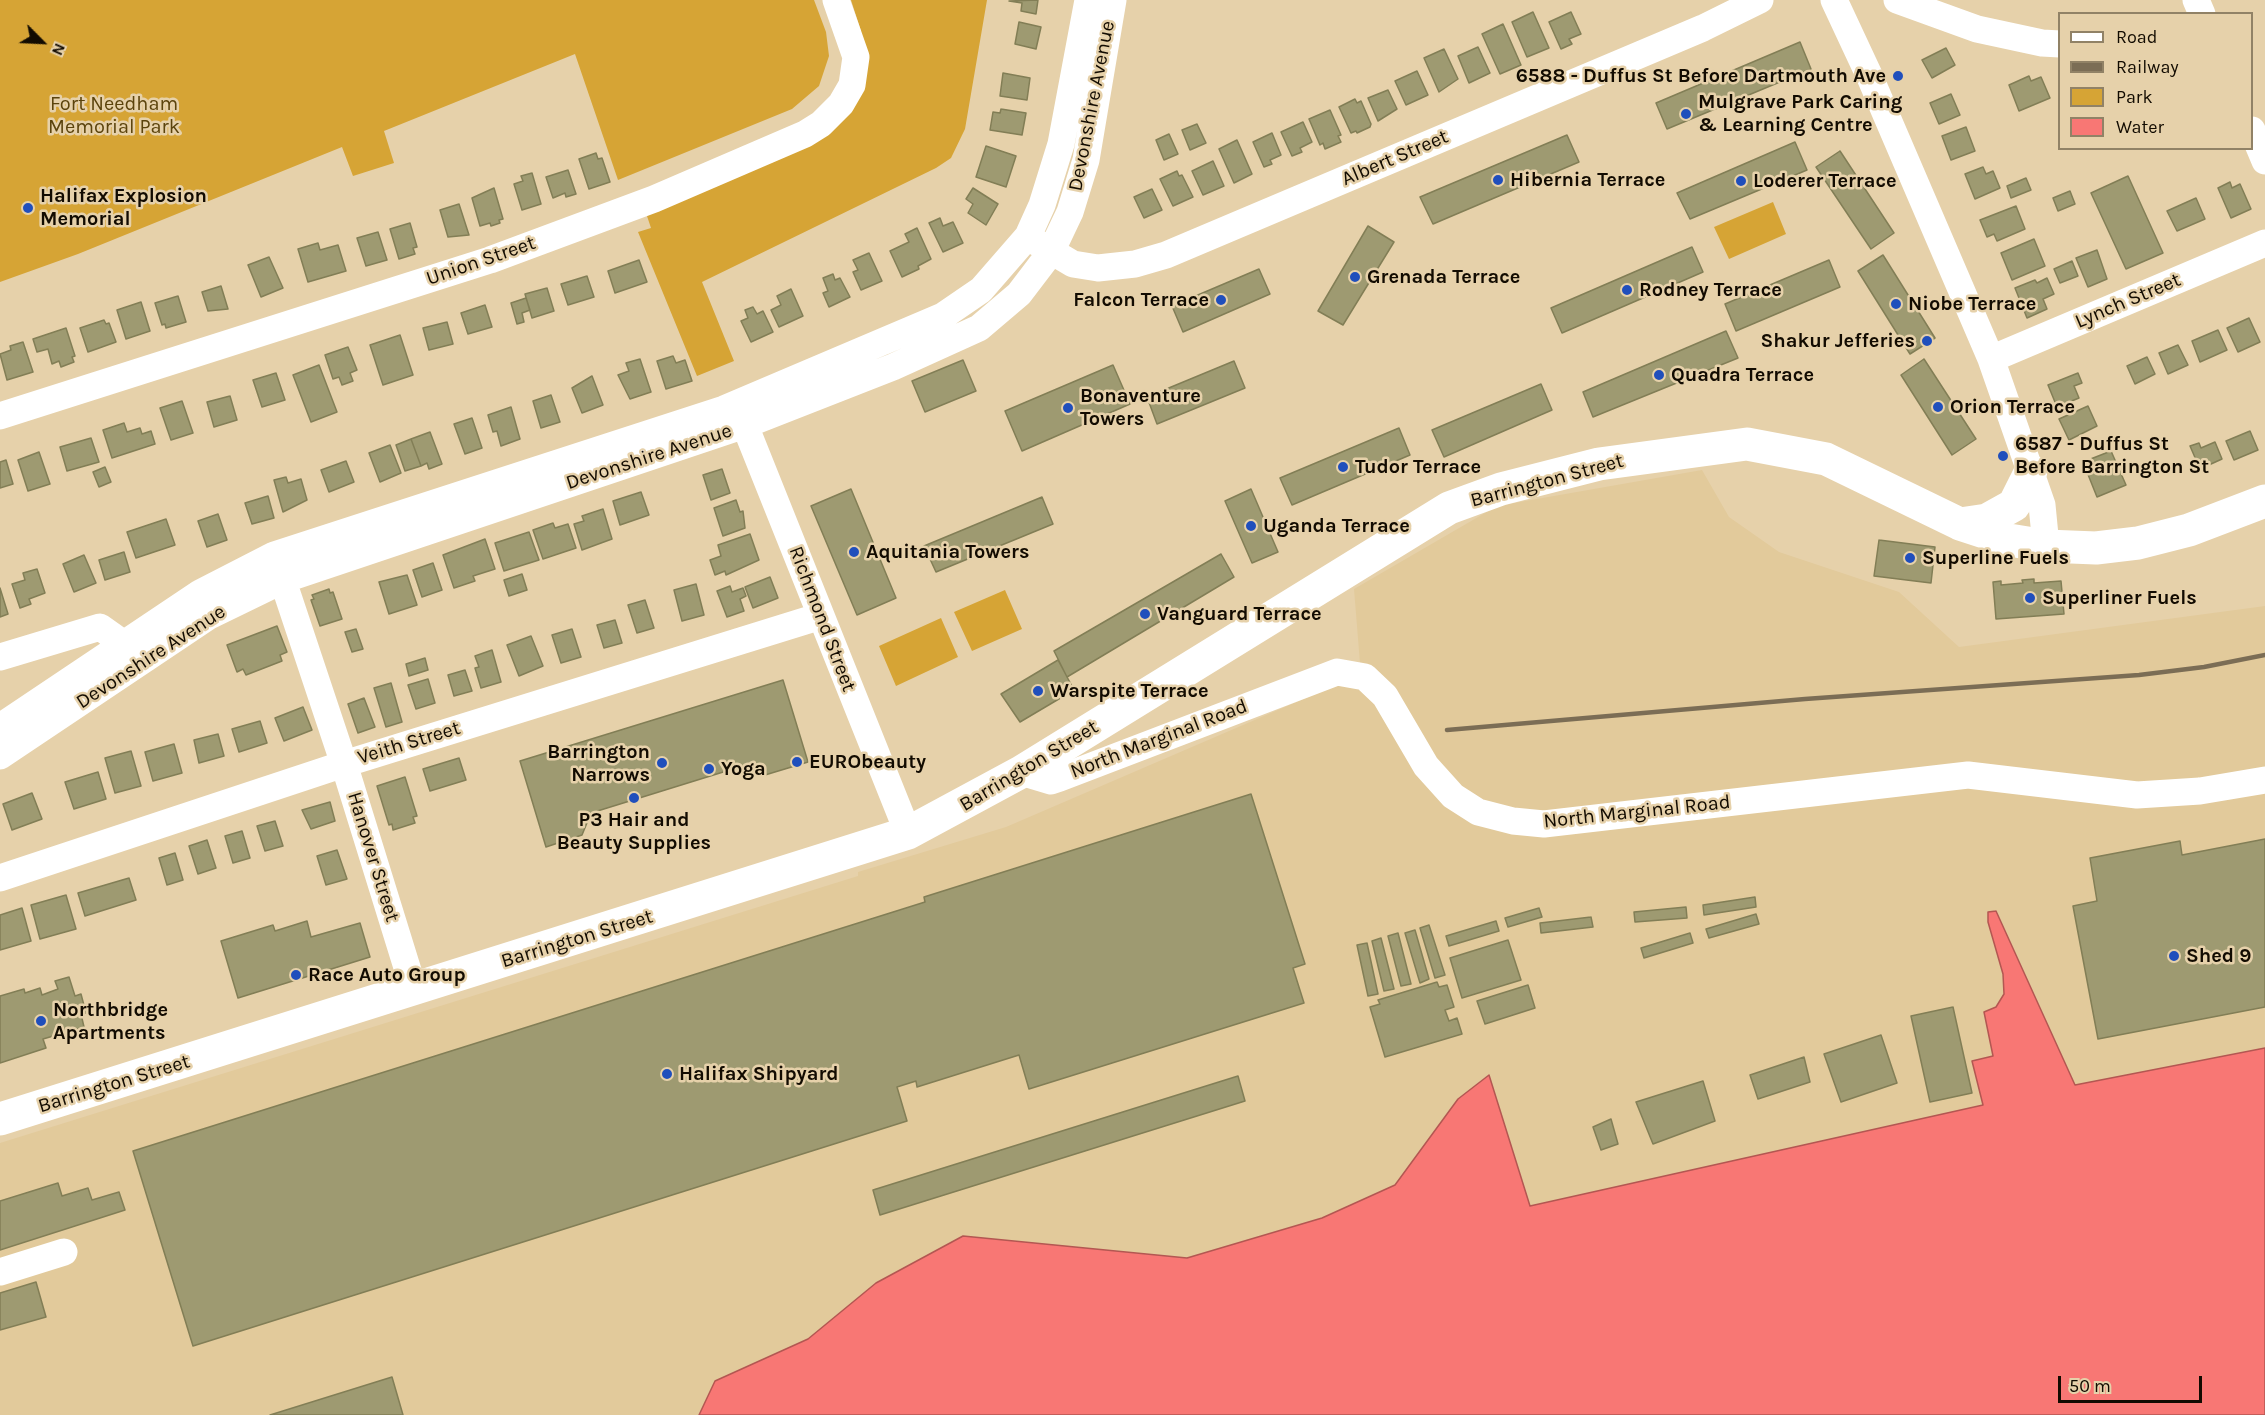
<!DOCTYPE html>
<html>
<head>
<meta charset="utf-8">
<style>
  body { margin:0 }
  #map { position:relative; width:2265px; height:1415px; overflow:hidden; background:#e6d1aa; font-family:Karla,sans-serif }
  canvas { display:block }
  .legend { position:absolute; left:2058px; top:12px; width:195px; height:138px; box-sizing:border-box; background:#e6d1aa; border:2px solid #918266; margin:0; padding:8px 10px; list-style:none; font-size:18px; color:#120b01 }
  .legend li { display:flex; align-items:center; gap:12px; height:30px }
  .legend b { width:30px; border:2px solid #918266 }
  .north { position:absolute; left:12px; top:12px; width:60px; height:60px; -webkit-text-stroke:4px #e6d1aa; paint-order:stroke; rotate:114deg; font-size:16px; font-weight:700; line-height:24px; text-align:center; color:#120b01 }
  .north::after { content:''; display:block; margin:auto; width:21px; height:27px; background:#120b01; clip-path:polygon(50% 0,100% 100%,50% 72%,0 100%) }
  .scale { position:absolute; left:2058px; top:1376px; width:144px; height:27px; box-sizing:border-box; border:3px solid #120b01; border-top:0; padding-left:8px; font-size:18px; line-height:21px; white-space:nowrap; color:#120b01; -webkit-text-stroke:4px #e6d1aa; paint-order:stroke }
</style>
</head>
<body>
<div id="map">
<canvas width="2265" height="1415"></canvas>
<ul class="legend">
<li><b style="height:8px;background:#fff"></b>Road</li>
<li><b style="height:8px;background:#7b6d55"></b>Railway</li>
<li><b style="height:16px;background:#d6a435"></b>Park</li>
<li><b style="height:16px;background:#f87774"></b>Water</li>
</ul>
<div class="north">N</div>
<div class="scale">50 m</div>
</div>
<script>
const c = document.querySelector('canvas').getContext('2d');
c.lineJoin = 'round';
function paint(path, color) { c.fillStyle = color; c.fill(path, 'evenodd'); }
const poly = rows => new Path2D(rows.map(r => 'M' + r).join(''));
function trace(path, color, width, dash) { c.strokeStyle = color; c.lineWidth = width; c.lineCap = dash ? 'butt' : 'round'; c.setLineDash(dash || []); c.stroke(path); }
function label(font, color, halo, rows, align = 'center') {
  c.font = font + ' Karla,sans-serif'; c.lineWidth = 5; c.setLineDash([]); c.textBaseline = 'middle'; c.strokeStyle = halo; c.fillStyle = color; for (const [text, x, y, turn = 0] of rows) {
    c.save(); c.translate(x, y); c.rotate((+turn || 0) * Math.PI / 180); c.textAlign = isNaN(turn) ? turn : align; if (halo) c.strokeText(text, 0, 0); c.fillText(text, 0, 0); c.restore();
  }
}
paint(poly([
  [1702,470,1729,517,1779,552,1899,592,1959,647,2265,606,2265,1048,2075,1085,1997,912,1988,922,2003,974,2004,994,1996,1008,1984,1012,1993,1056,1972,1061,1984,1105,1530,1206,1488,1075,1458,1099,1395,1185,1322,1218,1187,1258,963,1236,876,1283,808,1339,715,1381,699,1415,0,1415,0,1143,858,876,858,872,1006,827,1343,682,1362,688,1354,589,1497,506]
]), '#e2ca9b');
paint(poly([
  [0,0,814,0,826,32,829,56,819,86,792,109,618,180,575,54,384,131,394,163,353,176,342,147,78,254,0,282],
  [851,0,987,0,965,129,951,158,936,168,702,282,734,361,697,376,638,232,651,228,645,210,821,131,861,31],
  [1773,202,1786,234,1729,259,1714,227],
  [1005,590,1022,629,972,651,954,612],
  [941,618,958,657,896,686,879,646]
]), '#d6a435');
const water = poly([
  [1996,911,2075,1085,2265,1048,2265,1415,699,1415,715,1381,808,1339,876,1283,963,1236,1187,1258,1322,1218,1395,1185,1458,1099,1489,1075,1530,1206,1983,1105,1972,1061,1993,1056,1984,1012,1996,1007,2004,994,2003,974,1988,922,1988,912,1996,911]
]);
paint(water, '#f87774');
trace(water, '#b35752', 1.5);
const building = poly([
  [1038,0,1036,14,1021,11,1022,3,1009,1,1038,0],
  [1533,12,1549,48,1527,57,1512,22,1533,12],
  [1571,12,1581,34,1569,39,1572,44,1561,49,1549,22,1571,12],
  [1019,22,1041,27,1036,49,1015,44,1019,22],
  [1503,24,1521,65,1500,74,1482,34,1503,24],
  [1800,42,1811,69,1667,129,1656,103,1800,42],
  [1478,47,1490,73,1469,83,1458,56,1478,47],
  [1946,48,1955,65,1932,78,1922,60,1946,48],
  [1444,49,1458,79,1439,92,1424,58,1444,49],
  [1417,71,1428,95,1406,105,1395,81,1417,71],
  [1003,73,1030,78,1027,100,1000,96,1003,73],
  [2029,76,2031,81,2041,77,2050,98,2019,111,2009,85,2029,76],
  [1388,90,1397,109,1378,121,1368,98,1388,90],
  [1951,94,1960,115,1939,124,1930,103,1951,94],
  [1355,99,1357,103,1361,101,1371,124,1370,127,1357,133,1356,131,1351,133,1339,107,1355,99],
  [1001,109,1026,113,1022,135,990,130,993,112,1000,113,1001,109],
  [1330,110,1341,135,1338,136,1341,142,1325,149,1323,143,1320,145,1309,119,1330,110],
  [1303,122,1312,142,1300,148,1302,152,1292,156,1281,132,1303,122],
  [1197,124,1206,143,1190,150,1182,130,1197,124],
  [1966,127,1975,151,1951,160,1942,136,1966,127],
  [1272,133,1281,155,1270,160,1272,164,1264,167,1253,142,1272,133],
  [1169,134,1178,154,1164,160,1156,140,1169,134],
  [1567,135,1579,162,1433,224,1420,197,1567,135],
  [1237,140,1252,174,1234,183,1219,149,1237,140],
  [1795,142,1807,170,1690,219,1677,193,1795,142],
  [986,146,1016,156,1006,187,976,177,986,146],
  [1840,151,1894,233,1871,249,1816,167,1840,151],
  [596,153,598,159,602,158,610,182,589,189,579,159,596,153],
  [1213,161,1224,186,1203,195,1192,171,1213,161],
  [1983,167,1986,174,1993,171,2000,188,1975,199,1965,174,1983,167],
  [568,170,576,194,566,197,565,193,553,198,546,177,568,170],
  [1177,171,1179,176,1182,175,1193,197,1173,206,1160,179,1177,171],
  [532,173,541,204,522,210,514,184,523,181,521,176,532,173],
  [2128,176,2163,253,2126,269,2091,193,2128,176],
  [2026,178,2031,190,2011,198,2007,186,2026,178],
  [2230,182,2232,188,2240,184,2251,209,2231,218,2218,188,2230,182],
  [494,188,503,219,499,220,500,223,491,226,490,223,480,226,472,198,494,188],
  [973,188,998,204,986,225,968,213,973,204,966,199,973,188],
  [1152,189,1162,210,1144,218,1134,197,1152,189],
  [2070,191,2075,204,2058,211,2053,198,2070,191],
  [2196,198,2205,219,2177,231,2167,211,2196,198],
  [459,204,469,235,448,237,440,210,459,204],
  [2016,206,2025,229,1997,241,1994,234,1987,237,1980,220,2016,206],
  [940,218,943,226,953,222,963,243,943,252,929,223,940,218],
  [410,223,417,247,413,248,415,254,399,259,390,229,410,223],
  [1368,226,1394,242,1343,325,1318,311,1368,226],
  [917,228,931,259,918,266,919,269,902,277,890,251,909,242,905,234,917,228],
  [378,232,387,260,366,266,357,238,378,232],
  [2034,239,2045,266,2012,280,2001,253,2034,239],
  [318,243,320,250,338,245,346,271,308,282,298,249,318,243],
  [1692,247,1703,272,1562,333,1551,308,1692,247],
  [2097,250,2107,279,2088,287,2076,258,2097,250],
  [869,253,882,281,861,290,853,272,858,270,853,260,869,253],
  [1883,255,1935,338,1910,354,1858,271,1883,255],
  [269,257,283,288,261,297,248,265,269,257],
  [639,260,647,282,615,293,608,271,639,260],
  [1829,260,1840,287,1736,331,1725,304,1829,260],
  [2072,261,2078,276,2060,283,2054,269,2072,261],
  [1259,269,1270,294,1183,332,1172,306,1259,269],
  [833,274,835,280,840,278,850,297,829,307,823,293,828,291,823,278,833,274],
  [587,276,594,297,568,305,561,284,587,276],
  [2047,278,2054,294,2043,299,2047,309,2027,318,2015,288,2035,280,2037,283,2047,278],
  [221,286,228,309,208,311,202,292,221,286],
  [547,288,554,311,532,318,525,294,547,288],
  [791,289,803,316,779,327,771,310,781,305,777,296,791,289],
  [178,296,186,322,166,328,165,324,162,325,155,303,178,296],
  [526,298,530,310,522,313,524,322,517,324,511,303,526,298],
  [141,302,150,331,126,339,117,310,141,302],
  [485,305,492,327,468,334,461,313,485,305],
  [753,307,757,314,763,311,773,332,751,342,741,321,748,318,745,310,753,307],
  [2249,318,2260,342,2238,352,2227,328,2249,318],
  [104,320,106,324,109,323,116,342,88,352,80,328,104,320],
  [447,322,453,344,429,350,423,328,447,322],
  [66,328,75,356,72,357,74,362,61,367,59,361,52,364,48,349,37,352,33,339,66,328],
  [2218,330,2227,350,2200,362,2192,341,2218,330],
  [1726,331,1738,358,1593,417,1583,392,1726,331],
  [400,335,413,375,383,385,370,345,400,335],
  [23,342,33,372,7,380,0,354,11,350,10,346,23,342],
  [2178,345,2188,365,2168,374,2159,353,2178,345],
  [348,347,357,370,350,373,353,381,342,385,339,377,333,379,325,355,348,347],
  [673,356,676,363,685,360,692,381,666,389,657,361,673,356],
  [2147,357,2155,374,2135,384,2127,366,2147,357],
  [640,359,651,392,630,399,618,375,629,371,626,363,640,359],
  [1924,359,1976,439,1952,455,1901,375,1924,359],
  [963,360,976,391,925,412,912,381,963,360],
  [1234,361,1245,388,1157,424,1147,397,1234,361],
  [319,365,337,412,311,422,293,375,319,365],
  [1113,365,1130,404,1022,451,1005,411,1113,365],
  [276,373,285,400,262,407,253,380,276,373],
  [2078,373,2082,383,2074,386,2079,398,2057,407,2048,385,2078,373],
  [592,376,603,405,582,413,572,388,592,376],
  [1541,384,1552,410,1444,457,1432,430,1541,384],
  [551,395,560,422,541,428,533,401,551,395],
  [230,396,237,420,214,427,207,402,230,396],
  [182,401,193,433,171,440,160,408,182,401],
  [2088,406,2097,426,2069,440,2059,419,2088,406],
  [511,407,520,439,501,446,497,431,493,432,488,415,511,407],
  [472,418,482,448,465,454,454,424,472,418],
  [124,423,127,432,140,428,142,434,151,431,155,444,112,458,103,430,124,423],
  [1399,428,1410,455,1292,505,1280,478,1399,428],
  [2250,431,2258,450,2234,460,2226,441,2250,431],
  [430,432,442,464,429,469,427,463,421,466,411,439,430,432],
  [91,438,99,462,67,471,60,447,91,438],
  [411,439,421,466,405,471,396,445,411,439],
  [2215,442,2222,459,2200,469,2190,446,2199,443,2201,448,2215,442],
  [390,445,401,473,380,482,369,453,390,445],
  [2111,451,2126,485,2097,497,2083,462,2111,451],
  [39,452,50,484,28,491,18,460,39,452],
  [6,460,13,484,0,488,0,462,6,460],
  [346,461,354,482,329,492,321,470,346,461],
  [105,467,111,482,99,487,93,472,105,467],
  [722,469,730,493,711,500,703,475,722,469],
  [286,477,288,483,301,479,307,500,283,512,274,480,286,477],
  [851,489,896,598,857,615,811,506,851,489],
  [1251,489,1278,552,1252,563,1225,501,1251,489],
  [641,492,649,515,620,525,613,501,641,492],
  [268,496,274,518,252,524,245,503,268,496],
  [1042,497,1053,524,936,572,924,546,1042,497],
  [736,500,740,512,743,511,745,528,723,536,714,508,736,500],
  [603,509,612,539,582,550,574,524,584,521,582,516,603,509],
  [218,514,227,540,207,547,198,521,218,514],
  [166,519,175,545,136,558,127,532,166,519],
  [553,523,555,528,568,524,576,548,543,559,533,530,553,523],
  [529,532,539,560,504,571,495,543,529,532],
  [750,534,759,560,726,575,725,571,715,575,710,560,721,556,718,545,750,534],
  [485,539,495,569,473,576,475,581,454,588,443,555,485,539],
  [1879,540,1935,547,1931,583,1874,576,1879,540],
  [124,552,130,572,105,580,99,560,124,552],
  [1221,554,1234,577,1067,677,1054,651,1221,554],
  [84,555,96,583,74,592,63,564,84,555],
  [433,563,442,590,422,597,413,570,433,563],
  [37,569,45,593,29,599,31,604,20,608,12,584,25,580,23,573,37,569],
  [522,574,527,590,509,596,504,580,522,574],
  [407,575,417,605,389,614,379,582,407,575],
  [770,577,778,598,753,608,745,587,770,577],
  [2034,579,2034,583,2061,581,2064,614,1996,619,1993,582,2001,581,2001,585,2023,583,2022,580,2034,579],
  [696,584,704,615,682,621,674,590,696,584],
  [730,586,732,592,743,588,746,596,740,599,744,611,727,617,717,591,730,586],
  [0,588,8,614,0,617,0,588],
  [329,589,330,593,333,592,342,619,320,626,311,600,314,599,312,595,329,589],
  [645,600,654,628,637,633,628,605,645,600],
  [615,620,622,643,604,648,597,625,615,620],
  [277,626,287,652,280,655,282,661,246,675,243,669,237,672,227,645,277,626],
  [356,629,363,649,352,652,345,632,356,629],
  [572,629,581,657,561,663,552,635,572,629],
  [531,636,543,666,519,676,507,645,531,636],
  [492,650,501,682,481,688,475,668,479,667,475,656,492,650],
  [425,658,428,670,409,676,406,664,425,658],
  [1058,660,1074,690,1020,722,1001,694,1058,660],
  [465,670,472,691,454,696,448,675,465,670],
  [428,679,435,703,416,709,408,685,428,679],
  [783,680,808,762,765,775,749,764,591,813,582,835,546,847,520,761,783,680],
  [391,683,402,722,386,727,374,688,391,683],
  [364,698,375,727,358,733,348,704,364,698],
  [303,707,312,730,284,741,275,718,303,707],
  [260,721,267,743,239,752,232,729,260,721],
  [218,734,224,756,199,763,194,740,218,734],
  [174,744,182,773,153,781,145,752,174,744],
  [131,751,141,786,115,793,105,758,131,751],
  [459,758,466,780,430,791,423,769,459,758],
  [98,772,106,799,74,809,65,782,98,772],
  [405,777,417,816,413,817,415,823,393,830,392,824,389,825,377,786,405,777],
  [32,793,42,819,12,830,3,804,32,793],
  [1251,794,1305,964,1293,968,1304,1003,1029,1089,1019,1055,917,1087,916,1081,897,1087,907,1121,193,1346,133,1151,925,902,924,897,1251,794],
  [330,802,335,821,311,829,302,810,330,802],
  [275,821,283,846,265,851,257,826,275,821],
  [242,831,250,858,233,863,225,836,242,831],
  [2265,839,2265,1007,2098,1039,2073,906,2097,901,2090,858,2180,841,2182,855,2265,839],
  [207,840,216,868,198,874,189,846,207,840],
  [337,850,347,879,326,885,317,856,337,850],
  [175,853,183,880,167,885,159,858,175,853],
  [129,878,136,900,85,916,78,893,129,878],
  [66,895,76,929,40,939,31,905,66,895],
  [1755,897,1756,907,1704,915,1703,905,1755,897],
  [1686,907,1687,918,1635,922,1634,912,1686,907],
  [22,908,31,941,0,950,0,915,22,908],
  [1539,908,1542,917,1508,927,1505,918,1539,908],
  [1756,914,1759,924,1709,938,1706,929,1756,914],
  [1591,917,1593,927,1541,933,1540,923,1591,917],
  [307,921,311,937,360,923,370,957,238,998,221,941,273,925,275,931,307,921],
  [1496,921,1499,931,1449,946,1446,936,1496,921],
  [1429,925,1445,975,1435,978,1420,928,1429,925],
  [1415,930,1429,979,1420,983,1405,933,1415,930],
  [1398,933,1411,984,1401,986,1388,936,1398,933],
  [1690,933,1693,943,1644,958,1641,948,1690,933],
  [1381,938,1394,989,1384,991,1372,941,1381,938],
  [1508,940,1521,980,1462,998,1450,958,1508,940],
  [1367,943,1378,994,1368,996,1357,945,1367,943],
  [69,977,75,996,81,994,86,1013,81,1014,84,1027,43,1039,46,1048,0,1063,0,996,24,989,25,993,40,988,42,995,58,989,55,981,69,977],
  [1437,982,1439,987,1447,985,1454,1007,1445,1010,1449,1021,1457,1018,1462,1034,1385,1057,1370,1007,1380,1004,1378,1000,1437,982],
  [1528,985,1535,1008,1485,1024,1477,1001,1528,985],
  [1953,1007,1972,1093,1930,1102,1911,1016,1953,1007],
  [1881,1035,1897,1083,1841,1102,1824,1054,1881,1035],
  [1804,1057,1810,1082,1758,1099,1750,1075,1804,1057],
  [1238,1076,1245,1101,880,1215,873,1190,1238,1076],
  [1703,1081,1715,1121,1653,1144,1636,1102,1703,1081],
  [1611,1119,1618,1144,1601,1150,1593,1127,1611,1119],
  [58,1183,62,1196,88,1188,92,1200,119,1192,125,1210,0,1250,0,1201,58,1183],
  [36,1282,46,1317,0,1330,0,1293,36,1282],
  [392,1377,403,1415,270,1415,392,1377]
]);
paint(building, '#9e9a71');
trace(building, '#827e56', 1.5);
trace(poly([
  [1834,0,1869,75,1991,359,2042,505,2046,546],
  [1897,0,1977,29,2042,43,2060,44],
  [2196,0,2202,14],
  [2252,130,2265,161],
  [1036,242,1073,264,1098,268,1135,264,1166,255,1703,28,1760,0],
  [1991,359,2265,243],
  [738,408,908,833],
  [0,416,490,260,654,199,805,134,821,124,841,104,852,85,856,57,836,0],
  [277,563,344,764,414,990],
  [0,657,100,627,124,644,134,658],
  [0,727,200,593,274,555,724,409,943,316,981,290,1028,236,1042,205,1061,144,1088,0],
  [0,756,209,616,283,580,745,425,893,367,979,328,1019,294,1051,252,1070,212,1086,160,1113,0],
  [1021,772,1051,781,1060,778,1337,672,1365,677,1385,696,1426,766,1453,796,1478,812,1513,821,1544,824,1968,775,2137,795,2200,791,2265,780],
  [0,878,344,764,821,616],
  [0,1272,64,1252]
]), '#fff', 27);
trace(poly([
  [1960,524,1987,520,2014,505,2031,471],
  [0,1119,908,833,1021,772,1449,508,1501,489,1599,464,1747,444,1826,459,1960,524,2009,540,2046,546,2096,548,2138,543,2189,530,2265,501]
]), '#fff', 33);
trace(poly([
  [1447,730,1805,699,2139,675,2204,667,2265,655]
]), '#7b6d55', 4.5);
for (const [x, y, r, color] of [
  [1898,76,6,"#204fbc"],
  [1686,114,6,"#204fbc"],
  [1498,180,6,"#204fbc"],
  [1741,181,6,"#204fbc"],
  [28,208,6,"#204fbc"],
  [1355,277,6,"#204fbc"],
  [1627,290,6,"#204fbc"],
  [1221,300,6,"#204fbc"],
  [1896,304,6,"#204fbc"],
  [1927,341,6,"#204fbc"],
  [1659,375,6,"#204fbc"],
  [1938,407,6,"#204fbc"],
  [1068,408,6,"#204fbc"],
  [2003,456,6,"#204fbc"],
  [1343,467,6,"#204fbc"],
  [1251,526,6,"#204fbc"],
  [854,552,6,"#204fbc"],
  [1910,558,6,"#204fbc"],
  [2030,598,6,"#204fbc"],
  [1145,614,6,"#204fbc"],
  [1038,691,6,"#204fbc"],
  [797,762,6,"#204fbc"],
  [662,763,6,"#204fbc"],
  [709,769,6,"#204fbc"],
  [634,798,6,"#204fbc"],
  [2174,956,6,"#204fbc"],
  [296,975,6,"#204fbc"],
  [41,1021,6,"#204fbc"],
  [667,1074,6,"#204fbc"]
]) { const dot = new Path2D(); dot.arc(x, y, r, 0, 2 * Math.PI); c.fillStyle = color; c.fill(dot); trace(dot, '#e6d1aa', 2); }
label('bold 20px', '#120b01', '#e6d1aa', [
  ["6588 - Duffus St Before Dartmouth Ave",1886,76,"right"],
  ["Mulgrave Park Caring",1698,102],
  ["& Learning Centre",1698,125],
  ["Hibernia Terrace",1510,180],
  ["Loderer Terrace",1753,181],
  ["Halifax Explosion",40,196],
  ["Memorial",40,219],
  ["Grenada Terrace",1367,277],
  ["Rodney Terrace",1639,290],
  ["Falcon Terrace",1209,300,"right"],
  ["Niobe Terrace",1908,304],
  ["Shakur Jefferies",1915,341,"right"],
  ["Quadra Terrace",1671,375],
  ["Bonaventure",1080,396],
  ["Towers",1080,419],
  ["Orion Terrace",1950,407],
  ["6587 - Duffus St",2015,444],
  ["Before Barrington St",2015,467],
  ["Tudor Terrace",1355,467],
  ["Uganda Terrace",1263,526],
  ["Aquitania Towers",866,552],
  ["Superline Fuels",1922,558],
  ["Superliner Fuels",2042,598],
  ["Vanguard Terrace",1157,614],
  ["Warspite Terrace",1050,691],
  ["Barrington",650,752,"right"],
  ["Narrows",650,775,"right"],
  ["EURObeauty",809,762],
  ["Yoga",721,769],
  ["P3 Hair and",634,820,"center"],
  ["Beauty Supplies",634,843,"center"],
  ["Shed 9",2186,956],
  ["Race Auto Group",308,975],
  ["Northbridge",53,1010],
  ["Apartments",53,1033],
  ["Halifax Shipyard",679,1074]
], 'left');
label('20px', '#5b430c', '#e6d1aa', [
  ["Fort Needham",114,104],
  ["Memorial Park",114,127]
]);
label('20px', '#120b01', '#e6d1aa', [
  ["Devonshire Avenue",1092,106,-79],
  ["Albert Street",1395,158,-23],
  ["Union Street",481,261,-19],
  ["Lynch Street",2128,301,-23],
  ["Devonshire Avenue",649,457,-18],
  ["Barrington Street",1547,481,-15],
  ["Richmond Street",822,619,69],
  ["Devonshire Avenue",151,657,-33],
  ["North Marginal Road",1159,739,-21],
  ["Veith Street",409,743,-17],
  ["Barrington Street",1029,766,-31],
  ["North Marginal Road",1637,812,-6],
  ["Hanover Street",373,857,73],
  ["Barrington Street",577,939,-17],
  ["Barrington Street",114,1084,-17]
]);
</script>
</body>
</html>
